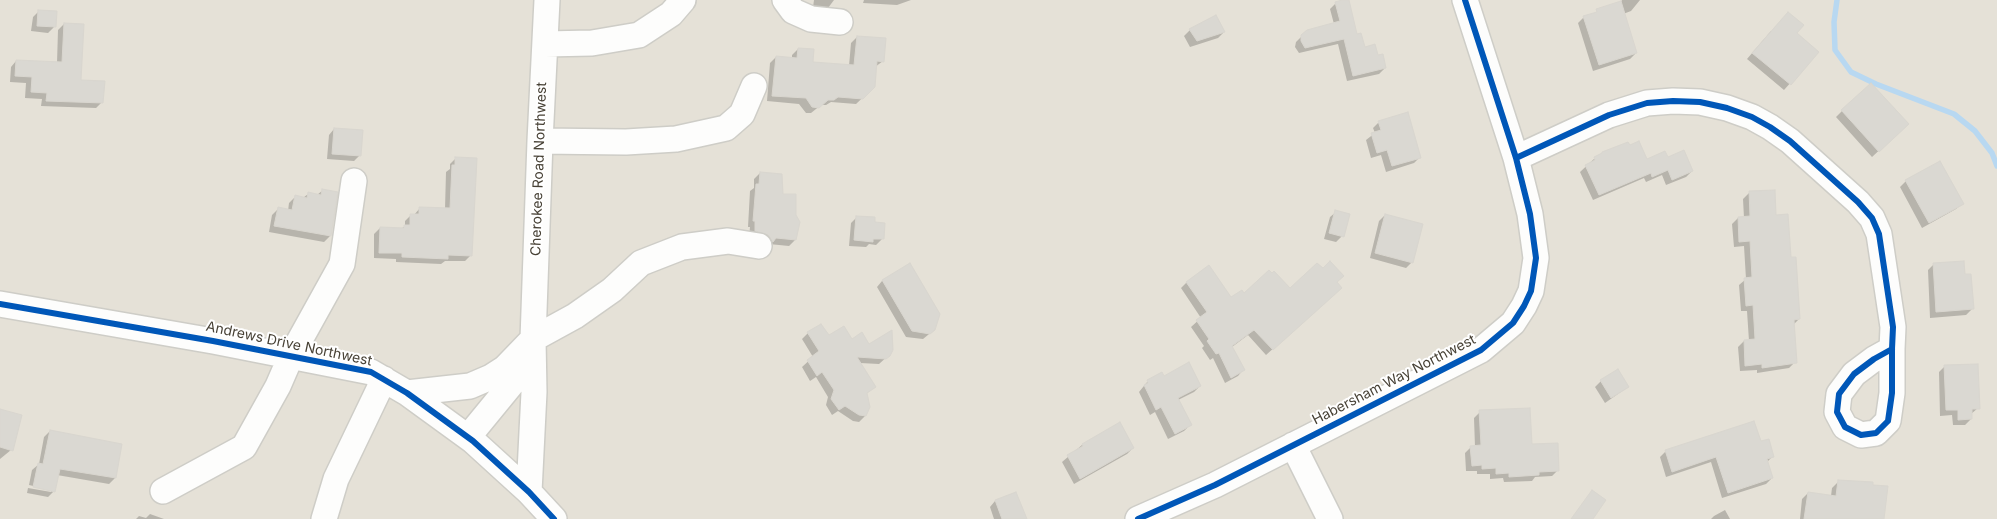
<!DOCTYPE html>
<html>
<head>
<meta charset="utf-8">
<style>
  body { margin:0 }
  canvas { display:block; background:#f0efea }
</style>
</head>
<body>
<canvas width="1997" height="519"></canvas>
<script>
const c = document.querySelector('canvas').getContext('2d');
c.lineJoin = 'round';
function paint(path, color) { c.fillStyle = color; c.fill(path, 'evenodd'); }
const poly = rows => new Path2D(rows.map(r => 'M' + r).join(''));
function trace(path, color, width, dash) { c.strokeStyle = color; c.lineWidth = width; c.lineCap = dash ? 'butt' : 'round'; c.setLineDash(dash || []); c.stroke(path); }
function label(font, color, halo, rows, align = 'center') {
  c.font = font + ' Inter,sans-serif'; c.lineWidth = 4; c.setLineDash([]); c.textBaseline = 'middle'; c.strokeStyle = halo; c.fillStyle = color; for (const [text, x, y, turn = 0] of rows) {
    c.save(); c.translate(x, y); c.rotate((+turn || 0) * Math.PI / 180); c.textAlign = isNaN(turn) ? turn : align; if (halo) c.strokeText(text, 0, 0); c.fillText(text, 0, 0); c.restore();
  }
}
paint(poly([
  [0,0,1997,0,1997,519,0,519]
]), '#e5e1d7');
paint(poly([
  [814,0,834,0,828,8,813,7],
  [864,0,911,0,897,5,863,3],
  [1622,0,1640,0,1631,11,1623,14,1636,53,1630,59,1593,71,1578,23,1584,17,1611,19],
  [1336,3,1364,48,1377,57,1385,68,1379,74,1347,81,1338,44,1299,53,1295,47,1296,42,1302,36,1334,24,1330,9],
  [39,11,54,27,48,33,31,31,33,17],
  [64,24,79,81,102,102,96,108,41,106,42,99,25,98,26,83,10,82,11,67,16,61,57,63,58,30],
  [1190,30,1224,32,1218,38,1190,47,1184,36],
  [1771,31,1796,33,1818,52,1784,90,1747,59],
  [857,37,883,61,875,67,874,87,856,104,831,102,826,105,821,105,811,113,806,113,799,104,767,101,770,63,776,57,792,59,792,55,798,49,811,63,849,66,851,43],
  [1842,111,1901,130,1872,157,1836,117],
  [1379,122,1420,157,1414,163,1386,172,1381,155,1371,158,1366,140,1375,133,1373,128],
  [334,129,360,155,354,161,327,159,329,135],
  [456,158,471,255,465,261,445,261,441,264,396,262,396,259,374,258,374,234,380,228,401,229,405,226,405,221,411,215,414,215,420,208,445,209,446,172,450,169,450,164],
  [1595,158,1647,160,1667,159,1692,171,1686,177,1666,185,1662,175,1646,182,1644,178,1593,200,1580,172],
  [760,173,782,195,795,240,789,246,769,244,749,237,750,227,748,227,750,191,754,188,754,179],
  [1906,181,1962,204,1956,209,1922,228,1900,187],
  [323,190,330,236,324,242,269,232,272,215,278,209,288,211,289,203,295,197,303,198,308,194,317,195],
  [1749,193,1775,217,1790,258,1799,319,1793,325,1795,362,1789,368,1757,373,1757,370,1740,371,1738,347,1744,341,1749,341,1747,311,1741,311,1739,285,1746,279,1744,246,1734,247,1732,224,1738,218,1744,218,1743,199],
  [1336,212,1342,236,1336,242,1324,239,1330,217],
  [1385,215,1412,262,1406,268,1370,258,1379,221],
  [857,217,882,239,876,245,869,244,866,247,849,246,851,223],
  [1934,264,1972,309,1966,315,1930,318,1928,270],
  [909,265,939,314,934,330,923,339,906,337,877,287,882,281],
  [1187,282,1231,299,1244,295,1335,282,1335,293,1266,355,1248,335,1232,347,1243,370,1238,376,1225,383,1213,358,1210,360,1202,348,1204,346,1191,327,1201,318,1181,288],
  [808,333,852,340,869,345,889,355,879,364,860,363,875,386,866,394,865,416,859,422,853,421,838,411,832,415,826,405,828,397,816,377,810,381,802,367,813,357,802,339],
  [1945,366,1978,408,1971,414,1971,419,1965,425,1953,425,1952,415,1940,416,1939,372],
  [1163,377,1200,386,1194,392,1178,400,1190,425,1184,431,1168,439,1155,412,1150,415,1139,392,1148,381],
  [1601,381,1628,387,1605,403,1595,387],
  [0,411,11,450,0,459],
  [1480,412,1531,446,1558,470,1552,476,1535,477,1532,481,1504,482,1503,478,1490,479,1490,474,1477,474,1477,471,1466,471,1465,453,1471,447,1475,447,1474,418],
  [1119,424,1133,448,1127,454,1074,484,1062,462,1082,445],
  [50,431,121,445,115,478,109,484,57,475,54,491,48,497,27,493,28,488,51,492,51,490,29,485,32,470,39,464,44,437],
  [1760,443,1773,456,1767,462,1772,478,1766,484,1722,498,1711,462,1666,477,1660,457,1666,451],
  [1838,482,1883,519,1800,519,1802,499,1808,493,1831,496,1832,488],
  [1015,493,1025,519,994,519,990,507,995,501],
  [1725,510,1730,519,1711,519,1714,516],
  [150,514,164,519,136,519,139,516,146,518]
]), '#0003');
trace(poly([
  [1837,0,1834,22,1835,50,1851,72,1876,84,1954,114,1975,131,1992,153,1997,166]
]), '#b8d8f1', 5.5);
const building = poly([
  [1342,0,1349,0,1357,34,1361,33,1365,47,1375,44,1378,55,1383,54,1386,68,1353,76,1344,39,1305,48,1301,41,1301,35,1307,30,1340,21,1335,2,1342,0],
  [1621,1,1637,53,1599,65,1583,16,1597,12,1596,9,1621,1],
  [38,10,57,11,56,27,37,26,38,10],
  [1788,12,1804,25,1797,33,1819,52,1791,85,1752,53,1788,12],
  [1216,15,1225,32,1197,41,1189,29,1216,15],
  [64,23,84,24,81,80,105,81,103,103,46,101,47,93,31,92,32,77,15,76,16,60,62,62,64,23],
  [857,36,886,38,884,62,877,61,875,87,863,99,838,97,834,100,828,100,819,108,812,107,806,98,772,96,776,56,797,58,798,48,814,49,813,62,854,65,857,36],
  [1871,83,1909,124,1879,152,1841,110,1871,83],
  [1408,112,1421,158,1392,166,1387,150,1377,153,1371,133,1381,130,1378,121,1408,112],
  [334,128,363,130,361,156,332,154,334,128],
  [1639,141,1647,159,1665,151,1668,157,1684,150,1693,171,1672,180,1668,170,1652,177,1651,173,1599,195,1585,165,1595,160,1594,157,1602,153,1602,152,1628,142,1630,145,1639,141],
  [455,157,477,158,472,256,448,255,448,259,402,257,402,253,379,253,380,227,404,228,404,225,410,225,410,214,419,214,419,207,450,208,452,165,455,165,455,157],
  [1940,161,1964,204,1929,223,1905,180,1940,161],
  [760,172,782,174,783,194,796,194,796,215,800,222,796,240,776,238,773,242,768,235,755,231,755,221,753,221,756,184,759,184,760,172],
  [322,189,338,192,331,236,274,226,278,207,292,210,295,195,307,198,308,192,321,195,322,189],
  [1775,190,1776,215,1788,214,1791,257,1796,257,1800,319,1794,320,1797,363,1762,368,1762,364,1745,366,1744,340,1755,339,1753,305,1746,306,1744,278,1752,277,1750,241,1739,242,1738,217,1750,216,1749,191,1775,190],
  [1335,210,1350,214,1344,237,1329,233,1335,210],
  [1385,214,1423,224,1413,263,1375,253,1385,214],
  [856,216,875,217,875,222,885,223,884,239,873,239,873,242,854,240,856,216],
  [1330,261,1344,276,1337,282,1342,288,1273,350,1254,330,1232,346,1245,370,1231,378,1219,353,1216,354,1207,341,1209,339,1196,320,1207,312,1186,282,1209,265,1231,297,1242,290,1244,293,1269,270,1272,273,1274,271,1290,288,1317,263,1323,268,1330,261],
  [1964,261,1965,274,1971,274,1974,309,1936,312,1933,263,1964,261],
  [910,263,940,314,935,330,930,334,912,331,882,280,910,263],
  [821,324,829,335,844,326,852,339,862,332,869,344,892,330,893,350,890,356,886,359,857,357,876,387,867,393,870,407,866,416,859,415,845,406,839,410,831,399,834,390,822,372,817,376,807,360,819,351,807,332,821,324],
  [1189,362,1201,386,1178,398,1192,425,1175,434,1161,407,1156,410,1144,385,1148,383,1147,380,1162,372,1164,376,1189,362],
  [1978,364,1980,409,1972,409,1972,419,1958,420,1958,410,1946,410,1944,365,1978,364],
  [1618,369,1629,387,1611,398,1600,380,1618,369],
  [1530,408,1532,444,1558,443,1559,471,1539,472,1539,475,1509,477,1509,473,1496,474,1496,468,1482,469,1482,465,1472,466,1470,446,1481,445,1479,410,1530,408],
  [0,409,22,415,13,451,0,447,0,409],
  [1754,421,1761,441,1769,439,1774,457,1767,459,1773,478,1728,493,1716,457,1672,472,1665,450,1754,421],
  [1120,422,1134,448,1080,479,1067,455,1083,446,1082,444,1120,422],
  [50,430,122,444,116,478,60,469,55,492,33,487,38,463,43,464,50,430],
  [1838,480,1873,482,1873,485,1888,486,1884,519,1804,519,1808,492,1836,496,1838,480],
  [1592,490,1606,500,1593,519,1571,519,1592,490],
  [1016,492,1027,519,1002,519,995,500,1016,492]
]);
paint(building, '#dad8d2');
trace(building, '#d9d6cf', 1);
const minor = poly([
  [785,0,793,11,811,19,840,22],
  [545,44,592,43,639,35,671,14,683,0],
  [540,141,626,142,676,139,726,128,742,114,754,86],
  [1516,158,1609,115,1647,103,1673,101,1700,102,1727,108,1752,117,1770,127,1790,141,1858,202,1872,218,1879,234,1893,327,1892,349,1892,393,1888,421,1876,433,1861,435,1845,427,1837,412,1839,394,1854,374,1874,359,1892,349],
  [0,304,213,341,371,372,407,393,473,441,529,492,554,519],
  [407,393,470,386,491,377,505,368,533,339,575,316,612,290,641,263,682,247,728,241,759,246],
  [468,437,532,359],
  [1293,445,1330,519],
  [163,491,244,447,278,386,291,356,342,264,354,181],
  [529,492,534,392,533,339,540,141,547,0],
  [324,519,336,479,384,379],
  [1138,519,1215,485,1481,350,1513,323,1524,306,1531,291,1536,258,1530,214,1516,158,1465,0]
]);
trace(minor, '#cecdc7', 28);
trace(minor, '#fdfdfc', 25);
trace(poly([
  [1516,158,1609,115,1647,103,1673,101,1700,102,1727,108,1752,117,1770,127,1790,141,1858,202,1872,218,1879,234,1893,327,1892,349,1892,393,1888,421,1876,433,1861,435,1845,427,1837,412,1839,394,1854,374,1874,359,1892,349],
  [0,304,213,341,371,372,407,393,473,441,529,492,554,519],
  [1138,519,1215,485,1481,350,1513,323,1524,306,1531,291,1536,258,1530,214,1516,158,1465,0]
]), '#0057b8', 6);
label('14px', '#474135', '#fff', [
  ["Cherokee Road Northwest",539,169,-88],
  ["Andrews Drive Northwest",289,344,12],
  ["Habersham Way Northwest",1394,380,-27]
]);
</script>
</body>
</html>
